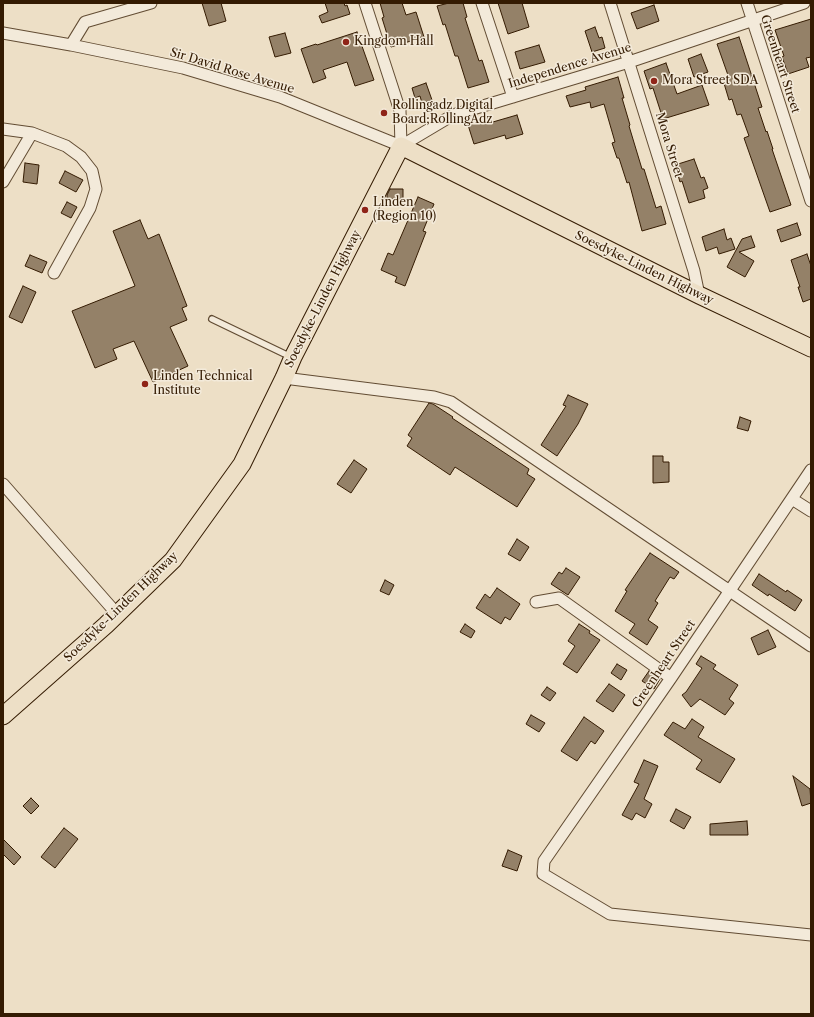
<!DOCTYPE html>
<html>
<head>
<meta charset="utf-8">
<style>
  body { margin:0 }
  #map { position:relative; width:814px; height:1017px; overflow:hidden; background:#eddfc6; font-family:"Libre Caslon Text",serif }
  canvas { display:block }
  .frame { position:absolute; inset:0; border:4px solid #341b02; pointer-events:none }
</style>
</head>
<body>
<div id="map">
<canvas width="814" height="1017"></canvas>
<div class="frame"></div>
</div>
<script>
const c = document.querySelector('canvas').getContext('2d');
c.lineJoin = 'round';
function paint(path, color) { c.fillStyle = color; c.fill(path, 'evenodd'); }
const poly = rows => new Path2D(rows.map(r => 'M' + r).join(''));
function trace(path, color, width, dash) { c.strokeStyle = color; c.lineWidth = width; c.lineCap = dash ? 'butt' : 'round'; c.setLineDash(dash || []); c.stroke(path); }
function label(font, color, halo, rows, align = 'center') {
  c.font = font + ' "Libre Caslon Text",serif'; c.lineWidth = 3; c.setLineDash([]); c.textBaseline = 'middle'; c.strokeStyle = halo; c.fillStyle = color; for (const [text, x, y, turn = 0] of rows) {
    c.save(); c.translate(x, y); c.rotate((+turn || 0) * Math.PI / 180); c.textAlign = isNaN(turn) ? turn : align; if (halo) c.strokeText(text, 0, 0); c.fillText(text, 0, 0); c.restore();
  }
}
const building = poly([
  [202,3,221,3,226,21,209,26,202,3],
  [325,3,344,3,345,6,347,5,350,14,322,23,319,16,328,12,325,3],
  [380,3,402,3,406,15,416,12,424,37,391,47,382,18,384,17,380,3],
  [449,3,463,3,467,17,465,18,479,61,482,60,489,82,468,88,458,56,455,56,445,24,443,25,437,6,449,3],
  [498,3,522,3,529,27,508,34,498,3],
  [654,5,659,21,637,29,631,13,654,5],
  [811,19,811,57,806,58,809,67,788,74,782,57,784,56,775,30,811,19],
  [595,27,599,38,602,37,605,48,592,52,585,31,595,27],
  [357,32,374,80,355,86,347,62,323,70,326,78,313,83,301,49,316,44,317,45,357,32],
  [285,33,291,53,275,57,269,37,285,33],
  [739,37,762,107,758,108,766,132,767,131,773,149,772,149,791,205,770,212,744,138,749,136,741,114,737,115,732,99,729,100,723,80,729,78,717,44,739,37],
  [539,45,545,62,520,69,515,52,539,45],
  [701,54,708,72,694,77,688,59,701,54],
  [666,63,677,94,702,85,709,105,663,119,653,88,650,89,644,71,666,63],
  [618,77,624,98,622,98,630,125,629,126,642,169,644,169,656,208,661,206,666,224,642,231,629,182,627,183,619,158,617,158,612,143,615,142,604,104,591,108,590,102,570,107,566,96,586,90,585,87,618,77],
  [426,83,432,100,422,103,420,96,415,98,412,88,426,83],
  [517,115,523,134,506,139,505,135,474,144,468,125,485,120,486,124,517,115],
  [694,159,701,178,704,177,708,188,703,190,705,198,689,203,682,181,680,182,675,165,694,159],
  [25,163,39,165,37,184,23,182,25,163],
  [65,171,83,180,76,192,59,183,65,171],
  [390,189,403,189,403,199,387,199,387,195,390,189],
  [418,197,434,204,423,231,426,232,405,286,395,282,397,277,381,270,388,253,393,255,418,197],
  [67,202,77,207,71,218,61,213,67,202],
  [140,220,148,239,159,234,187,306,182,308,187,320,170,327,188,366,153,382,134,341,113,349,117,359,95,368,72,311,135,286,113,231,140,220],
  [797,223,801,235,781,242,777,230,797,223],
  [724,229,727,240,731,238,735,249,719,254,717,247,706,251,702,237,724,229],
  [751,236,755,247,739,252,754,261,745,277,727,267,742,239,751,236],
  [807,254,811,266,811,299,803,302,798,287,800,287,791,260,807,254],
  [30,255,47,262,42,273,25,266,30,255],
  [23,286,36,292,22,323,9,317,23,286],
  [568,395,588,404,578,424,557,456,541,445,566,406,563,405,568,395],
  [429,403,433,404,453,417,452,418,529,469,527,474,535,479,517,507,455,467,450,475,407,446,412,438,408,435,429,403],
  [740,417,751,421,748,431,737,428,740,417],
  [653,456,663,456,663,462,669,462,669,482,653,483,653,456],
  [354,460,367,469,351,493,337,484,354,460],
  [517,539,529,547,520,561,508,554,517,539],
  [650,553,679,572,674,579,670,577,655,601,658,603,648,620,658,627,647,645,629,633,635,624,615,611,627,591,625,590,650,553],
  [566,568,580,577,568,595,551,584,559,572,562,574,566,568],
  [759,574,786,592,787,590,802,600,795,611,769,594,768,596,752,585,759,574],
  [385,580,394,585,389,595,380,591,385,580],
  [497,588,520,604,510,620,505,617,501,624,476,608,485,594,490,598,497,588],
  [465,624,475,631,471,638,460,632,465,624],
  [579,624,590,631,589,633,600,640,577,673,563,664,575,646,568,641,579,624],
  [768,630,776,647,758,655,751,638,768,630],
  [701,656,716,665,713,669,738,685,729,699,734,703,725,715,700,699,691,707,682,695,686,692,702,668,696,664,701,656],
  [617,664,627,670,621,680,611,673,617,664],
  [649,671,660,679,654,689,642,681,649,671],
  [609,684,625,695,613,712,596,701,609,684],
  [547,687,556,693,550,701,541,695,547,687],
  [531,715,545,723,539,732,526,724,531,715],
  [584,717,604,731,595,744,591,741,577,761,561,751,584,717],
  [692,719,704,727,698,737,735,759,720,783,696,769,702,760,664,735,673,722,685,729,692,719],
  [644,760,658,766,644,799,652,804,645,818,636,813,632,820,622,815,639,784,634,782,644,760],
  [793,776,810,789,811,803,802,806,793,776],
  [31,798,39,806,31,814,23,806,31,798],
  [676,809,691,817,684,829,670,821,676,809],
  [747,821,748,835,710,835,710,824,747,821],
  [64,828,78,839,55,868,41,857,64,828],
  [3,839,21,857,14,865,3,854,3,839],
  [508,850,522,856,517,871,502,866,508,850]
]);
paint(building, '#948168');
trace(building, '#341b02', 1);
const service = poly([
  [212,319,291,357]
]);
const minor = poly([
  [365,3,400,111,401,146],
  [482,3,513,97],
  [610,3,694,271,699,295],
  [747,3,811,201],
  [3,33,71,45,183,68,280,97,401,146],
  [71,45,85,22,151,3],
  [3,129,32,133,66,146,81,157,92,171,96,189,90,208,54,273],
  [401,146,453,115,629,62,804,3],
  [3,182,32,133],
  [284,378,434,397,451,402,811,646],
  [811,470,671,678,544,861,543,874,610,914,811,935],
  [3,484,117,614],
  [792,499,811,511],
  [536,602,559,598,671,678]
]);
const primary = poly([
  [3,716,106,625,173,560,242,464,284,378,293,357,401,146,699,295,811,348]
]);
trace(service, '#624c33', 8);
trace(minor, '#624c33', 13);
trace(primary, '#341b02', 19);
trace(service, '#f3eada', 5.5);
trace(minor, '#f3eada', 11);
trace(primary, '#eddfc6', 17);
for (const [x, y, r, color] of [
  [346,42,4,"#8f2418"],
  [654,81,4,"#8f2418"],
  [384,113,4,"#8f2418"],
  [365,210,4,"#8f2418"],
  [145,384,4,"#8f2418"]
]) { const dot = new Path2D(); dot.arc(x, y, r, 0, 2 * Math.PI); c.fillStyle = color; c.fill(dot); trace(dot, '#f3eada', 1.5); }
label('12px', '#341b02', '#f3eada', [
  ["Kingdom Hall",354,42],
  ["Mora Street SDA",662,81],
  ["Rollingadz Digital",392,106],
  ["Board;RollingAdz",392,120],
  ["Linden",373,203],
  ["(Region 10)",373,217],
  ["Linden Technical",153,377],
  ["Institute",153,391]
], 'left');
label('12px', '#341b02', '#f3eada', [
  ["Greenheart Street",780,64,72],
  ["Independence Avenue",570,66,-17],
  ["Sir David Rose Avenue",232,71,17],
  ["Mora Street",669,145,73],
  ["Soesdyke-Linden Highway",644,268,26],
  ["Soesdyke-Linden Highway",323,299,-63],
  ["Soesdyke-Linden Highway",121,607,-44],
  ["Greenheart Street",664,664,-56]
]);
</script>
</body>
</html>
